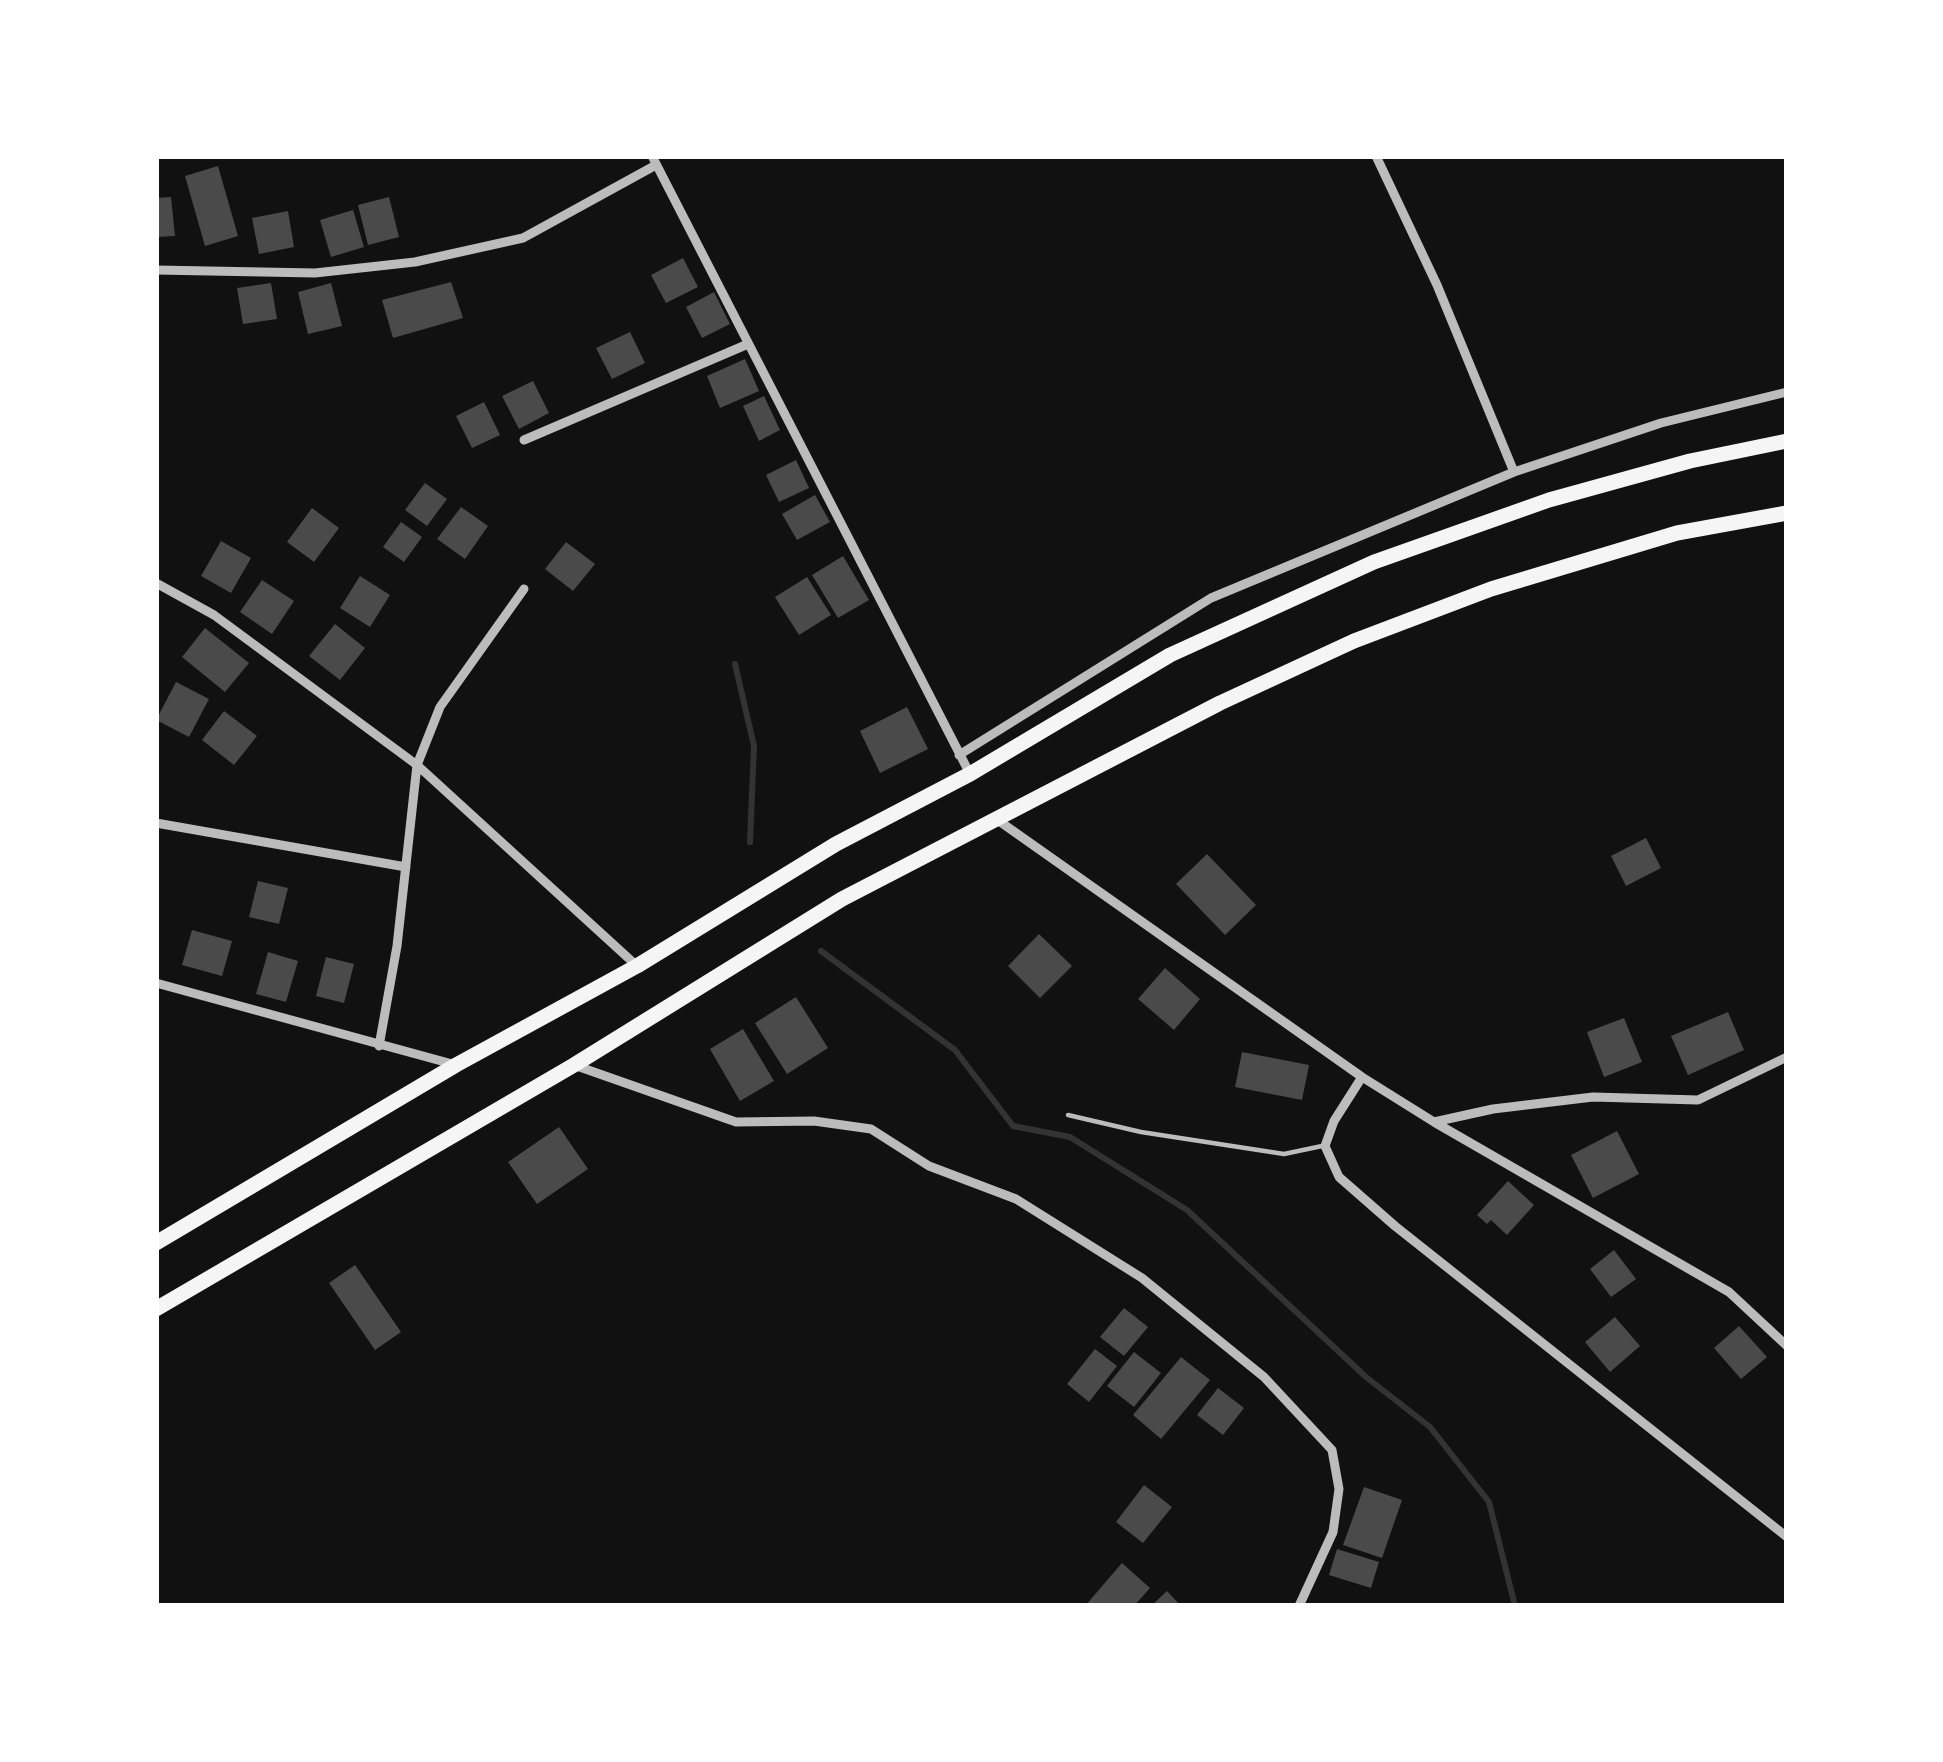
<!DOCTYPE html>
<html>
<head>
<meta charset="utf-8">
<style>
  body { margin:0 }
  #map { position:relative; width:1943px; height:1762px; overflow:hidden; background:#111; font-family:"Public Sans",sans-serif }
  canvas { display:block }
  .frame { position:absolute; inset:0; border:159px solid #fff; pointer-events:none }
</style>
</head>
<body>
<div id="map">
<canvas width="1943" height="1762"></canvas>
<div class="frame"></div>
</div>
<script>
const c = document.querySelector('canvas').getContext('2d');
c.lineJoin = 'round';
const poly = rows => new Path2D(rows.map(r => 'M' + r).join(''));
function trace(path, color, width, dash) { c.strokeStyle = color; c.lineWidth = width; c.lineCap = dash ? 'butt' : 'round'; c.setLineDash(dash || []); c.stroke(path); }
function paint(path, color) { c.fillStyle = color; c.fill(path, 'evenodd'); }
trace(poly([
  [735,664,754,746,750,842],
  [821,951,955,1050,1013,1126,1070,1137,1187,1210,1366,1377,1430,1427,1489,1502,1515,1606]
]), '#333', 6);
paint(poly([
  [218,166,238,236,205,246,185,176],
  [171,197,175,236,156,237,156,198],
  [389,197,399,237,368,245,358,205],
  [353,210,364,247,331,257,320,220],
  [288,211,294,247,259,254,252,218],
  [683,258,698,287,666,303,651,275],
  [451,282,463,318,393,338,382,300],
  [271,283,277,319,243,324,237,288],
  [331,283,342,326,308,334,298,292],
  [714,292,730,324,702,338,686,307],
  [630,332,645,363,612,379,596,348],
  [745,359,759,391,720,408,707,376],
  [533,381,549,413,519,429,502,396],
  [764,396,780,430,759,441,743,406],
  [484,402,500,435,472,448,456,416],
  [796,460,809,488,779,502,766,475],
  [425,483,447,499,427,526,405,510],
  [815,495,830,522,797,540,782,514],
  [461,507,488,526,465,559,437,539],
  [312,508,339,528,314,562,287,542],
  [401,522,422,537,404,562,383,547],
  [221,541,251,558,231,593,201,576],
  [566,542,595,564,573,591,545,569],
  [843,556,869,600,838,618,812,575],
  [360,576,390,595,370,627,340,608],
  [807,577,831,615,799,635,775,597],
  [262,580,294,601,272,634,240,612],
  [335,624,365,648,340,680,309,656],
  [205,628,249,663,225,692,182,657],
  [176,682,209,699,189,737,156,720],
  [907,707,928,749,880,773,860,731],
  [224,711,257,736,234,765,202,740],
  [1646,838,1661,868,1626,886,1611,856],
  [1207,854,1256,905,1225,935,1176,884],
  [258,881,288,888,279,924,249,917],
  [192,930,232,941,222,976,182,965],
  [1039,934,1072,966,1040,998,1008,966],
  [268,952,298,961,286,1002,256,994],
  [326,957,354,964,344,1003,316,996],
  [1165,968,1200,999,1174,1030,1138,999],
  [796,997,828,1048,787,1074,755,1023],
  [1728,1012,1744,1050,1688,1075,1671,1036],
  [1624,1018,1642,1062,1604,1077,1587,1032],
  [743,1029,774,1081,740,1101,710,1049],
  [1242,1052,1309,1065,1302,1100,1235,1087],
  [559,1127,588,1169,537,1204,508,1162],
  [1617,1131,1639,1174,1593,1198,1571,1155],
  [1508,1181,1534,1205,1507,1235,1491,1220,1487,1224,1477,1215],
  [1614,1250,1636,1279,1611,1297,1590,1269],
  [355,1265,401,1332,375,1350,329,1283],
  [1124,1308,1148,1327,1124,1356,1100,1337],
  [1615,1317,1640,1346,1610,1372,1585,1342],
  [1739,1326,1767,1357,1741,1379,1714,1348],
  [1095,1349,1117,1366,1089,1402,1067,1384],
  [1134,1352,1161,1373,1134,1407,1107,1386],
  [1181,1357,1210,1380,1161,1439,1133,1415],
  [1218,1388,1244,1408,1223,1435,1197,1415],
  [1144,1485,1172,1507,1143,1543,1116,1522],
  [1364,1487,1402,1500,1382,1558,1343,1545],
  [1337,1549,1379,1562,1371,1588,1329,1575],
  [1122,1563,1150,1588,1134,1606,1085,1606],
  [1167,1591,1181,1606,1151,1606]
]), '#4a4a4a');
trace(poly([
  [1068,1115,1141,1132,1284,1154,1322,1146]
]), '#bcbcbc', 4.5);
trace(poly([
  [652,156,970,774],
  [1376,156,1437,285,1514,472],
  [156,270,315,273,415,262,523,238,656,165],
  [524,440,748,344],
  [156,583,214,615,417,765,637,966],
  [959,755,1211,598,1514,472,1661,423,1787,392],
  [999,821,1362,1077,1434,1122,1729,1292,1787,1346],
  [156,823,406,867],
  [156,983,456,1065],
  [379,1046,397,946,417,765,440,707,524,589],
  [574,1065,736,1122,814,1121,871,1129,929,1166,1016,1199,1142,1278,1264,1377,1332,1450,1339,1489,1333,1532,1299,1606],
  [1362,1077,1334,1121,1325,1146,1339,1177,1395,1226,1787,1537],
  [1434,1122,1493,1109,1593,1097,1698,1100,1787,1057]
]), '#bcbcbc', 9);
trace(poly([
  [156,1243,456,1065,637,966,836,844,970,774,1170,655,1374,562,1549,500,1690,461,1787,441],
  [156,1309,574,1065,842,899,1220,703,1354,641,1491,589,1677,533,1787,513]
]), '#f5f5f5', 15);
</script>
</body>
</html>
